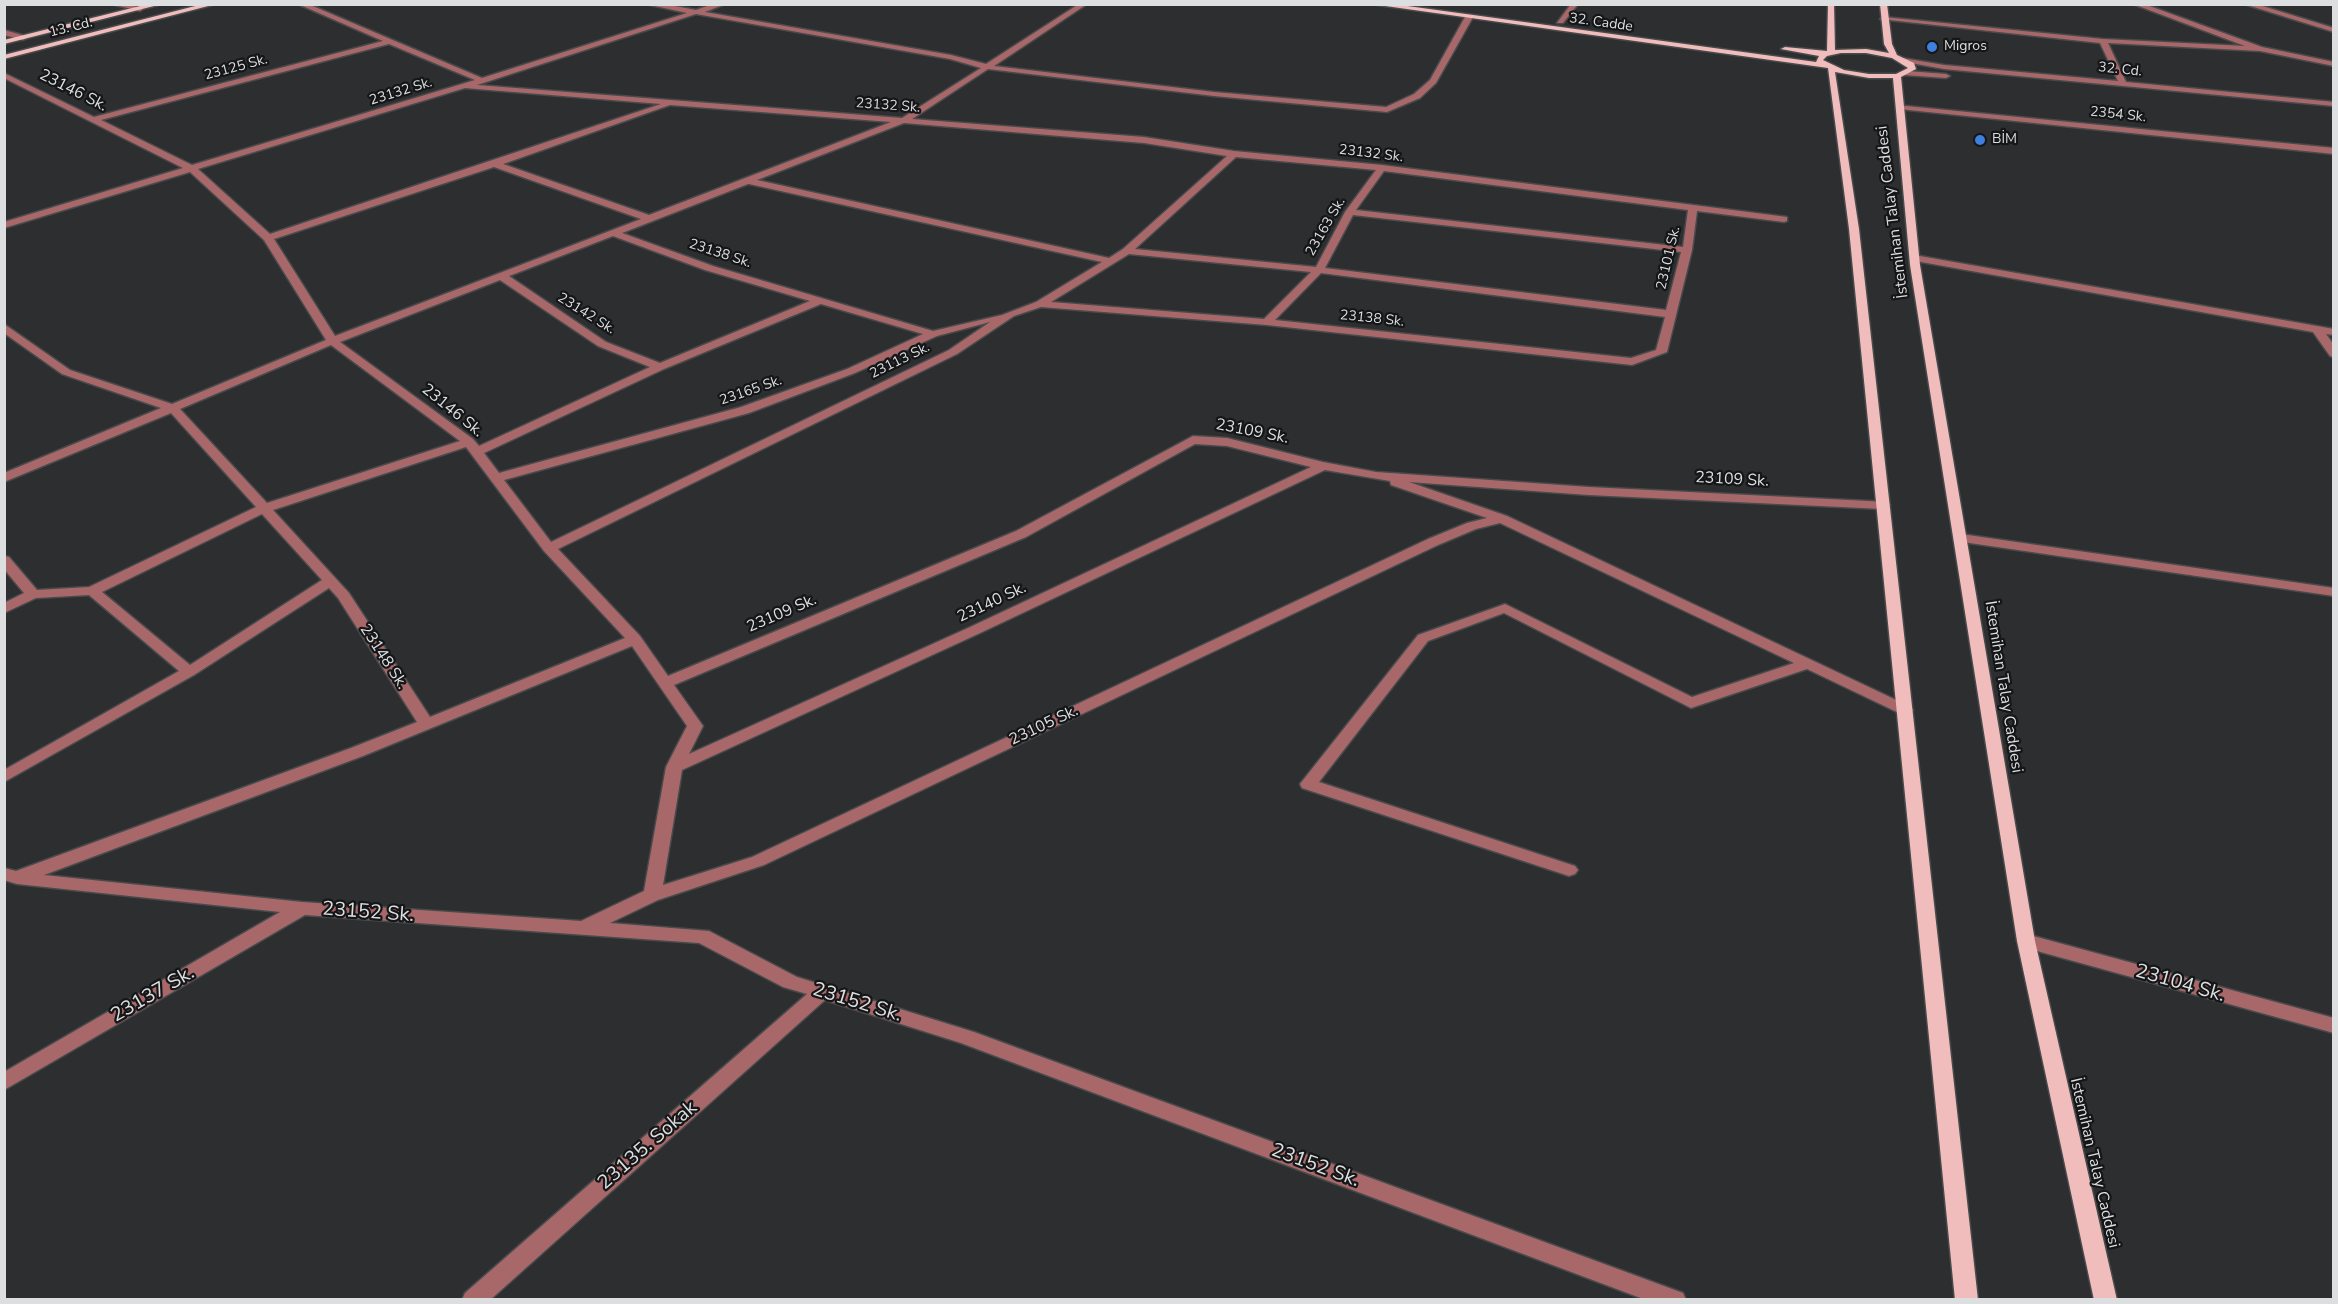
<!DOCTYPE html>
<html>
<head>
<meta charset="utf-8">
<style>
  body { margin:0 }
  #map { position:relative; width:2338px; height:1304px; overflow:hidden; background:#2c2e30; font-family:"Nunito Sans",sans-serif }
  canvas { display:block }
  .frame { position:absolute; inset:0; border:6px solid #dddee0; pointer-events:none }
</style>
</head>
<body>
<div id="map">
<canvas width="2338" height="1304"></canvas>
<div class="frame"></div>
</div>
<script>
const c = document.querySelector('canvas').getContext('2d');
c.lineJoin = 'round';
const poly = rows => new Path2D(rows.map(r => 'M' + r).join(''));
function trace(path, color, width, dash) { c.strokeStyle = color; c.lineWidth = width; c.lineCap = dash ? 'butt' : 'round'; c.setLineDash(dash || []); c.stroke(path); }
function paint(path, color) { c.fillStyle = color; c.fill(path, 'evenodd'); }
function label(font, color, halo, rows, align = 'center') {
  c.font = font + ' "Nunito Sans",sans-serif'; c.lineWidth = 4.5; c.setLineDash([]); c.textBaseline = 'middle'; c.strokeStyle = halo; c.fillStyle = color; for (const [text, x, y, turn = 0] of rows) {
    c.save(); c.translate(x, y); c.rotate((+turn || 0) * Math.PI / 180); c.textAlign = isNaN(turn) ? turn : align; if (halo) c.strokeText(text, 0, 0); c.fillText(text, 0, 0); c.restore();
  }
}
const minor = poly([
  [111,4,127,4,143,9,140,11,111,4],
  [298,4,308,4,482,78,687,13,646,4,664,4,696,10,713,4,725,4,705,12,951,55,986,64,1079,4,1087,4,994,66,1214,92,1386,107,1414,94,1430,80,1465,17,1469,15,1473,17,1436,83,1420,98,1387,112,1214,96,988,69,912,119,1144,137,1234,151,1382,165,1787,217,1787,221,1784,222,1697,211,1692,250,1667,352,1632,365,1267,325,1041,307,1014,316,957,354,558,549,640,636,668,676,1016,531,1193,436,1227,438,1323,462,1376,472,1589,487,1888,502,1890,505,1883,509,1589,495,1409,482,1507,516,1911,707,1913,710,1911,713,1899,713,1807,669,1691,708,1504,613,1428,641,1319,782,1575,866,1578,870,1575,874,1569,876,1563,874,1302,788,1300,784,1418,635,1505,604,1692,697,1794,663,1500,523,1476,529,1438,545,764,865,658,900,610,923,709,931,797,977,974,1032,1683,1293,1686,1300,1646,1300,961,1043,825,1000,490,1300,462,1300,465,1293,807,994,783,987,699,943,305,915,4,1090,4,1072,280,912,17,884,4,880,4,868,16,871,351,748,417,722,338,598,329,588,194,675,4,782,4,770,179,671,89,595,36,598,4,613,4,603,24,593,4,569,4,556,9,557,37,590,89,587,256,507,171,413,4,482,4,473,161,408,62,374,4,333,4,324,70,370,172,404,326,340,264,240,190,172,4,228,4,222,183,168,4,78,4,73,94,117,383,41,298,4],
  [696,14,950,59,981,68,902,118,477,85,696,14],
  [389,44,475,80,192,165,101,120,389,44],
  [465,88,661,104,270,234,198,169,465,88],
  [670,105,891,122,649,215,503,164,670,105],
  [904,123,1144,143,1227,156,1123,249,1109,258,757,180,904,123],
  [1236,157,1355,168,1376,170,1345,212,1316,267,1135,249,1236,157],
  [494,167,641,219,335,336,274,239,494,167],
  [1384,171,1688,210,1683,247,1356,210,1384,171],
  [748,184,749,184,1102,262,1036,302,1002,315,933,331,713,266,622,233,748,184],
  [1353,215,1681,252,1666,310,1325,268,1353,215],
  [613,236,705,270,810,301,660,363,606,342,509,276,613,236],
  [1129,254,1311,272,1264,319,1051,302,1129,254],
  [1321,273,1665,317,1656,350,1631,358,1275,320,1321,273],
  [500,280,598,346,650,367,479,446,473,439,340,342,500,280],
  [821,304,923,334,847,369,741,407,499,473,484,453,664,369,821,304],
  [990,322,949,350,551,542,504,480,749,413,855,373,937,336,990,322],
  [331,345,460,441,267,503,180,409,331,345],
  [1195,444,1227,446,1311,467,968,628,689,754,703,726,674,685,1026,537,1195,444],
  [466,447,544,551,625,638,430,717,349,593,273,510,466,447],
  [1325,470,1390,481,1391,485,1487,518,1467,523,1428,539,752,857,663,885,682,770,978,634,1325,470],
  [262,514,322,580,190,665,102,592,262,514],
  [632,646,687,726,666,767,644,891,581,921,302,902,44,875,363,756,632,646],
  [1571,4,1578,4,1563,23,1557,23,1571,4],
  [2133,4,2144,4,2262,47,2334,62,2334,66,2260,51,2108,43,2126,82,2334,102,2334,106,1944,69,1905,62,1902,62,1902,58,1944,65,2118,81,2100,43,1880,19,1884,17,2103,39,2245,46,2133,4],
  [2244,4,2256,4,2334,28,2334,32,2244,4],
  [4,30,26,36,27,38,23,40,4,35,4,30],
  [1907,71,1946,74,1950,76,1946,78,1904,75,1903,73,1907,71],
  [1896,105,2334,148,2334,154,1899,109,1896,109,1896,105],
  [1914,255,2334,329,2334,335,2326,334,2334,345,2334,357,2330,356,2313,332,1910,260,1910,256,1914,255],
  [1961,534,2334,588,2334,596,1956,541,1954,538,1961,534],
  [2026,934,2334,1018,2334,1033,2019,946,2017,941,2019,936,2026,934]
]);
const major = poly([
  [148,4,162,4,4,44,4,40,148,4],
  [203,4,216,4,4,59,4,55,203,4],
  [1371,4,1393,4,1816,62,1819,56,1781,49,1785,47,1827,51,1828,4,1834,4,1835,50,1866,49,1889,53,1884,44,1880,4,1887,4,1892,44,1897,55,1914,63,1916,69,1901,77,1920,265,2035,941,2117,1300,2094,1300,2017,941,1910,265,1893,78,1869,78,1835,72,1859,229,1978,1300,1955,1300,1849,229,1828,68,1371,4],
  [1841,53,1866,53,1892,58,1908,68,1896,74,1869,74,1844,70,1823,60,1827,56,1841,53]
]);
trace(minor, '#484a4c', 3);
trace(major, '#484a4c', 3);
paint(minor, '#a8686a');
paint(major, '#f1bcbc');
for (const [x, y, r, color] of [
  [1932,47,6,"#3f7fe0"],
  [1980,140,6,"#3f7fe0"]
]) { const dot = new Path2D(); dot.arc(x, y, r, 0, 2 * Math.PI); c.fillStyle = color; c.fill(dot); trace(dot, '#151617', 2); }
label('14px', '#dddee0', '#151617', [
  ["32. Cadde",1601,23,8],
  ["13. Cd.",71,28,-14],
  ["23125 Sk.",236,68,-15],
  ["32. Cd.",2120,70,6],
  ["23132 Sk.",401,92,-17],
  ["23132 Sk.",888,106,4],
  ["2354 Sk.",2118,115,6],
  ["23132 Sk.",1371,154,7],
  ["23163 Sk.",1326,227,-60],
  ["23138 Sk.",720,254,18],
  ["23101 Sk.",1669,258,-77],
  ["23142 Sk.",586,314,32],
  ["23138 Sk.",1372,319,6],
  ["23113 Sk.",900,361,-26],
  ["23165 Sk.",751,391,-19]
]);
label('14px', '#dddee0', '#151617', [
  ["Migros",1944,47],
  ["BİM",1992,140]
], 'left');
label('16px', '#dddee0', '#151617', [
  ["23146 Sk.",73,91,27],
  ["İstemihan Talay Caddesi",1893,212,-97],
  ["23146 Sk.",452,411,39],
  ["23109 Sk.",1252,432,11],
  ["23109 Sk.",1732,480,3],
  ["23140 Sk.",992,603,-25],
  ["23109 Sk.",782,614,-23],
  ["23148 Sk.",383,657,57],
  ["İstemihan Talay Caddesi",2003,687,81],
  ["23105 Sk.",1044,726,-25],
  ["İstemihan Talay Caddesi",2094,1163,77]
]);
label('20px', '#dddee0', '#151617', [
  ["23152 Sk.",368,913,4],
  ["23104 Sk.",2180,984,16],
  ["23137 Sk.",153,995,-30],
  ["23152 Sk.",857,1003,17],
  ["23135. Sokak",648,1146,-41],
  ["23152 Sk.",1315,1166,20]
]);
</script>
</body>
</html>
